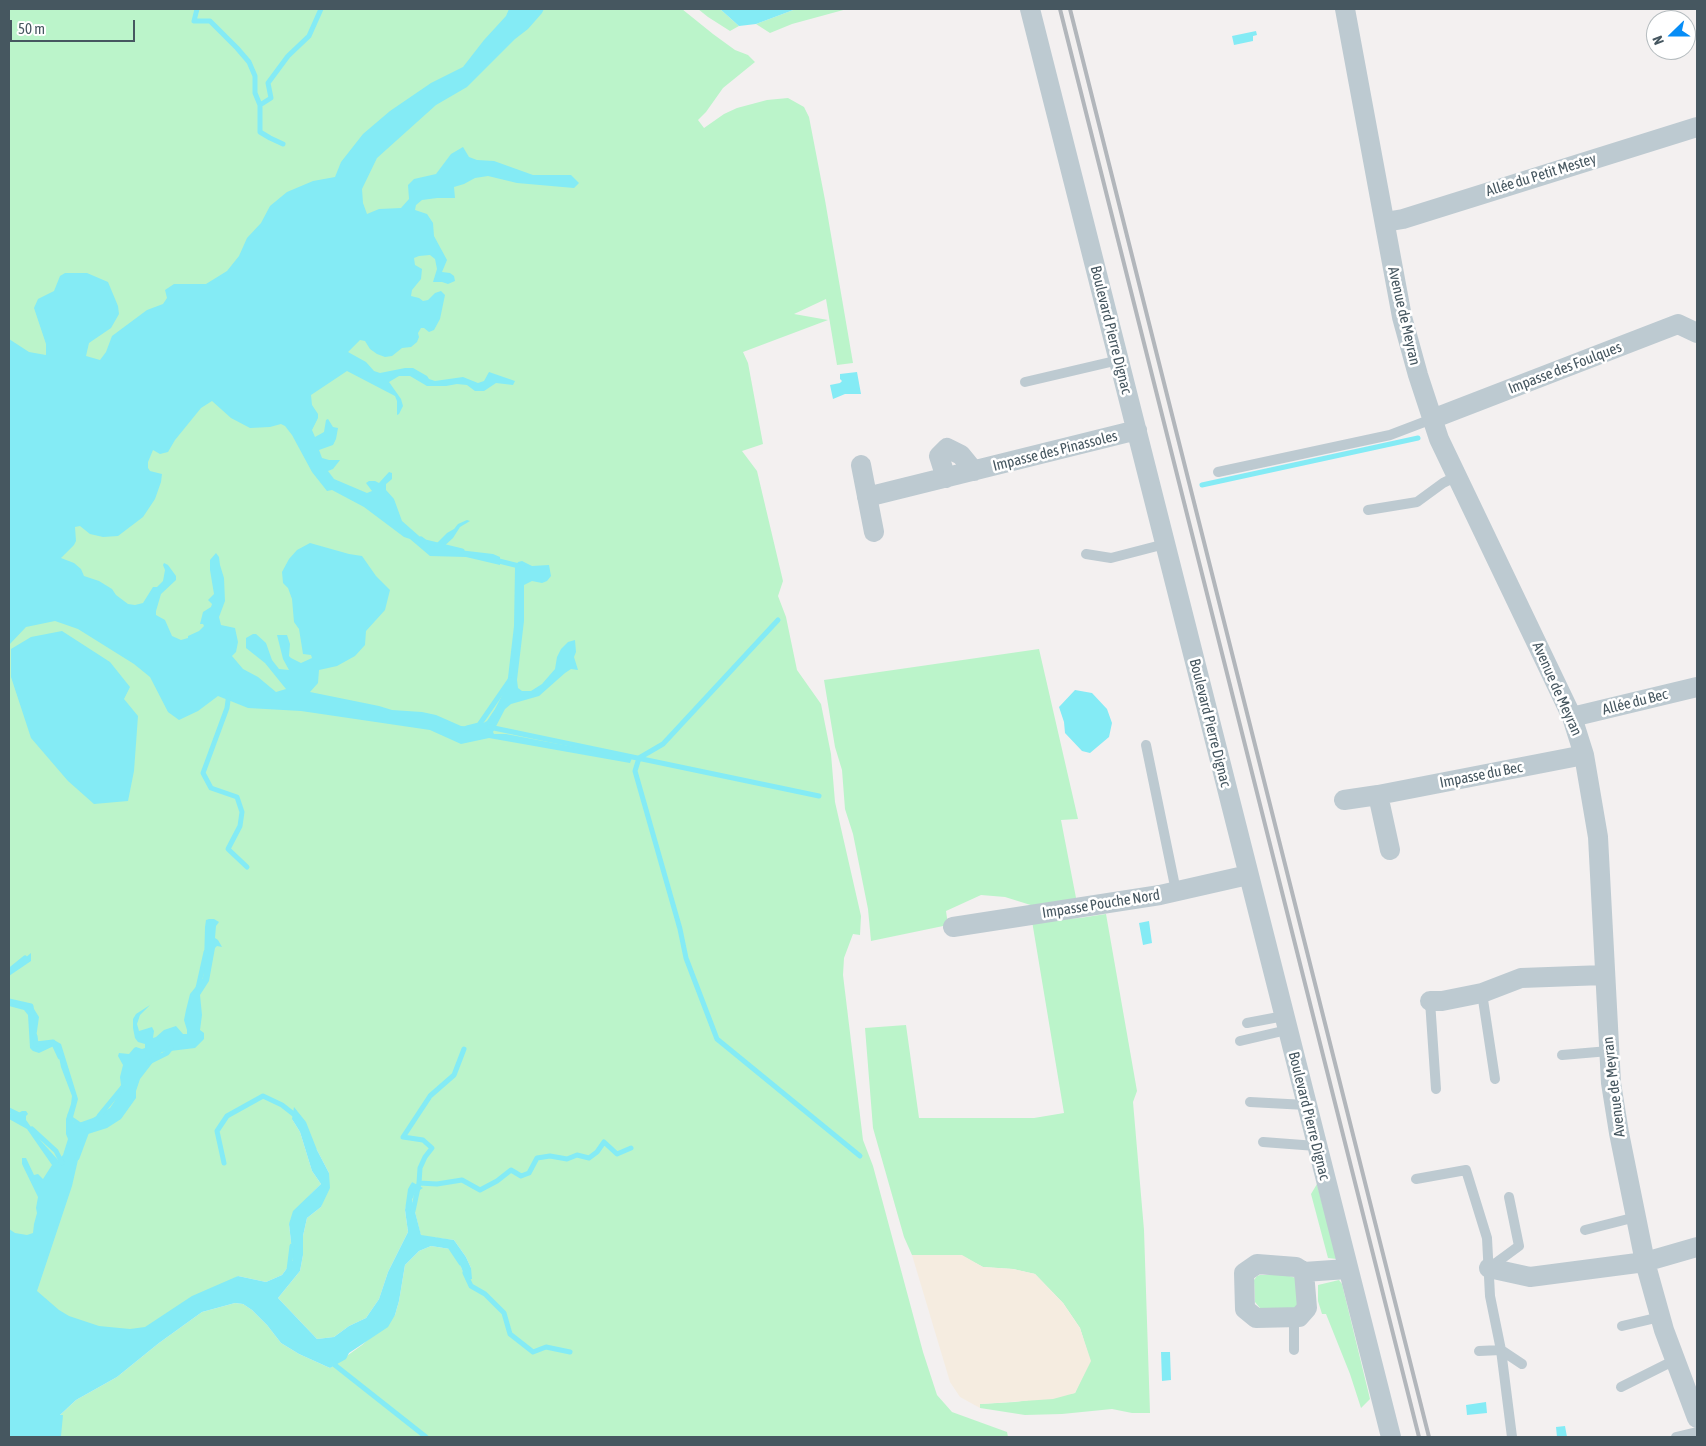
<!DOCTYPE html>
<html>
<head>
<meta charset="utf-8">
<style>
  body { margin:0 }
  #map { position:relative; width:1706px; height:1446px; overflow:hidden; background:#f3f0f0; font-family:"Asap Condensed",sans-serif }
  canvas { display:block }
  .frame { position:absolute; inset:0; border:10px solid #465760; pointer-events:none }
  .north { position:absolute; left:1646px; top:10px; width:50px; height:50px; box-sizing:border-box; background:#fff; border:1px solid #b5bcbf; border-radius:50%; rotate:248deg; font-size:14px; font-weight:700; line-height:20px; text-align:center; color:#465760 }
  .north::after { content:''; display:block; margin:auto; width:18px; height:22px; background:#078df6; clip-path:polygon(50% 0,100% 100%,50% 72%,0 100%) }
  .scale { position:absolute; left:10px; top:20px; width:125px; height:22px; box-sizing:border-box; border:2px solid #465760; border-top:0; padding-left:6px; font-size:15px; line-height:18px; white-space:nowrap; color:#465760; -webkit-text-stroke:4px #fff; paint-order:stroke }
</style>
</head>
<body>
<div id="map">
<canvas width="1706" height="1446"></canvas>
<div class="frame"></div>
<div class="north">N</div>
<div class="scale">50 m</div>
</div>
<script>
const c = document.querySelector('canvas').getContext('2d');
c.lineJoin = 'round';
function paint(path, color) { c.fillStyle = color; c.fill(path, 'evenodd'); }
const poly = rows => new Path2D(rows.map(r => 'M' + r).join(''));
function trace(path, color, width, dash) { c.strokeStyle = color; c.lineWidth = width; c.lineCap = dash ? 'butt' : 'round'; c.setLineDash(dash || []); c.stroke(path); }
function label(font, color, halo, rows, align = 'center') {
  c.font = font + ' "Asap Condensed",sans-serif'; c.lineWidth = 5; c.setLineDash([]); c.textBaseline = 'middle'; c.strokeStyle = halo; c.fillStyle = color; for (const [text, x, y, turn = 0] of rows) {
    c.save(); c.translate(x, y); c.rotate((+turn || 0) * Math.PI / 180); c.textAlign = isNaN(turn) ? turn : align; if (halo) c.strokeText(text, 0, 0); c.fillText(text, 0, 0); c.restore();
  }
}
paint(poly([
  [9,9,682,9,713,34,735,50,748,55,755,62,723,88,706,112,698,120,704,128,724,114,737,108,767,100,788,98,804,107,809,117,825,200,853,363,837,365,826,299,794,314,828,320,743,352,748,363,763,444,742,451,757,471,783,581,778,596,786,617,797,670,821,704,831,754,835,802,861,916,860,935,853,934,844,958,843,975,863,1140,873,1166,923,1352,937,1395,952,1412,1007,1432,1008,1437,41,1437,59,1416,76,1400,117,1377,159,1343,202,1312,235,1303,243,1304,252,1310,267,1325,281,1343,299,1354,330,1368,362,1345,395,1315,399,1301,405,1265,419,1251,431,1246,450,1249,456,1254,466,1279,471,1268,466,1257,454,1240,421,1236,412,1200,414,1193,412,1182,405,1210,408,1232,388,1272,379,1299,366,1318,349,1326,334,1337,317,1339,278,1298,300,1271,303,1255,303,1236,307,1218,321,1207,329,1173,317,1150,292,1119,300,1132,312,1171,321,1184,310,1195,289,1224,293,1260,282,1275,266,1282,238,1276,9,1437],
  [698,9,720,9,739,26,730,31,708,17],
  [796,9,847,9,792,24,770,33,756,24],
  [1039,649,1078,819,1061,820,1077,903,1037,907,1005,897,981,895,946,911,948,925,871,941,868,909,853,834,845,809,842,770,835,747,824,680],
  [1106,914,1137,1091,1133,1102,1144,1230,1150,1413,1132,1413,1112,1409,1062,1414,1025,1415,980,1408,980,1404,1015,1402,1075,1393,1090,1361,1080,1328,1063,1303,1035,1274,1013,1269,983,1267,962,1256,912,1255,904,1237,873,1128,865,1028,906,1025,919,1118,1034,1118,1064,1113,1032,921,1080,918],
  [1317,1184,1337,1259,1328,1258,1311,1194],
  [1260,1275,1287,1275,1295,1278,1300,1308,1260,1308,1255,1302,1254,1280,1257,1276],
  [1339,1280,1342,1284,1370,1399,1361,1408,1350,1374,1326,1314,1322,1314,1318,1301,1318,1285]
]), '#bbf4ca');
paint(poly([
  [912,1255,962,1255,983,1267,1013,1269,1035,1274,1063,1303,1080,1328,1091,1361,1075,1393,1053,1399,980,1404,980,1408,960,1397,950,1382]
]), '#f5ece0');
paint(poly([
  [509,9,544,9,542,13,528,29,515,39,467,87,436,105,377,158,362,189,363,203,367,214,379,209,401,208,409,199,408,185,414,179,436,174,451,154,463,147,469,157,477,160,494,161,533,175,571,175,579,183,574,188,517,183,488,176,475,178,464,184,454,187,455,198,437,198,422,200,416,205,415,210,427,214,433,223,434,236,447,260,442,272,450,273,454,276,455,281,448,284,442,282,433,282,437,269,435,259,430,255,419,256,414,258,415,265,422,269,421,279,412,290,411,296,419,298,423,301,428,300,435,293,441,291,445,295,440,319,434,330,429,332,424,328,421,328,418,333,419,337,417,342,411,347,402,348,392,356,385,357,377,354,370,349,365,341,360,340,348,352,366,362,374,371,380,373,405,368,413,368,427,376,429,379,435,381,463,377,478,383,484,381,489,372,515,381,513,385,496,383,484,391,475,391,467,385,457,384,446,386,427,386,410,376,399,376,389,382,401,399,403,406,399,414,397,415,397,401,395,396,347,371,311,395,312,405,318,414,318,418,312,430,315,437,324,432,326,420,328,419,333,427,338,428,336,439,333,445,319,450,322,458,329,460,340,460,333,469,328,471,334,479,367,493,372,491,366,483,369,481,375,481,379,483,389,472,392,473,392,479,386,484,386,490,394,499,402,521,427,543,435,545,447,533,454,529,458,524,467,520,470,521,460,527,453,538,442,548,493,554,500,557,500,565,466,557,430,556,410,539,404,537,364,507,332,490,327,491,312,472,292,435,285,426,281,424,270,427,250,428,231,418,212,401,201,408,175,440,168,452,160,454,153,450,148,462,148,468,150,471,162,474,161,482,155,499,143,517,118,536,103,537,90,534,80,526,75,527,76,541,74,545,61,558,74,563,81,569,84,576,99,581,112,589,116,595,128,604,135,605,143,603,153,587,157,587,163,581,165,570,163,565,164,563,168,565,176,576,176,580,161,594,156,611,156,615,165,620,172,636,181,640,188,638,188,636,199,631,204,626,203,624,200,624,203,612,211,607,212,604,208,600,214,594,210,570,210,560,216,553,219,557,220,565,224,578,225,601,219,617,221,625,235,628,238,642,236,652,232,656,243,669,258,677,276,692,286,689,265,663,246,648,246,638,253,634,256,634,266,643,272,660,279,669,289,670,283,659,277,635,287,635,290,644,289,656,291,658,301,663,312,658,311,655,303,654,299,629,294,622,292,599,288,588,283,583,282,572,289,559,297,550,310,543,349,554,362,556,376,576,390,590,385,610,366,631,365,645,355,656,337,666,319,670,318,683,310,692,379,706,392,710,422,712,436,715,461,726,476,727,487,721,495,709,507,686,514,626,515,568,518,562,522,561,532,566,549,565,551,576,547,581,542,583,532,581,524,585,524,621,517,680,518,688,522,691,531,691,542,684,555,669,557,657,561,649,568,642,575,640,576,652,574,657,578,670,571,669,565,673,539,696,511,704,505,709,493,732,494,734,506,734,632,758,630,763,489,738,461,744,430,730,301,711,248,708,218,696,198,711,179,720,168,712,150,677,134,664,78,629,55,621,26,627,9,645,9,339,29,352,46,355,46,344,34,308,38,299,54,291,60,276,65,273,87,273,108,282,118,306,119,314,111,328,89,343,86,356,100,360,106,352,112,336,147,310,163,304,167,298,165,290,174,284,206,284,227,271,239,256,247,238,261,223,270,206,287,192,313,181,335,177,341,162,363,134,390,111,431,83,463,67,484,40,506,16],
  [720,9,796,9,756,24,739,26],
  [1256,31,1257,35,1253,36,1253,41,1234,45,1232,36],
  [857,372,861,394,845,394,833,399,830,385,840,383,842,381,840,379,840,374],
  [62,631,110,662,130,687,124,699,138,716,134,771,128,801,94,804,68,781,31,738,11,677,11,649,31,637],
  [1075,690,1092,693,1107,709,1112,723,1109,737,1090,753,1082,751,1065,733,1064,722,1059,707],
  [209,919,214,919,219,922,216,926,215,938,218,940,222,947,217,946,215,948,209,981,200,995,202,1015,200,1030,204,1033,204,1039,195,1048,162,1052,157,1057,140,1079,136,1091,136,1098,121,1119,107,1128,88,1134,83,1138,72,1186,37,1291,59,1310,69,1316,99,1326,130,1329,145,1327,192,1296,238,1276,266,1282,282,1275,293,1260,289,1224,293,1211,321,1184,312,1171,300,1132,292,1119,294,1107,306,1122,317,1150,329,1173,330,1188,321,1207,307,1218,303,1236,303,1255,300,1271,278,1298,317,1339,334,1337,349,1326,366,1318,379,1299,388,1272,408,1232,405,1210,408,1189,412,1182,423,1188,415,1193,412,1200,421,1235,454,1240,466,1257,471,1268,472,1279,466,1280,456,1254,450,1249,431,1246,419,1251,405,1265,399,1301,395,1315,388,1327,349,1353,346,1359,330,1368,299,1354,281,1343,267,1325,252,1310,243,1304,235,1303,202,1312,159,1343,117,1377,76,1400,60,1415,63,1415,61,1436,63,1437,9,1437,9,1229,15,1233,27,1235,33,1233,34,1224,37,1213,36,1208,38,1197,22,1164,22,1158,26,1158,34,1175,38,1174,43,1179,52,1165,27,1129,9,1119,9,1113,15,1115,22,1111,26,1111,28,1114,26,1116,26,1120,41,1141,58,1160,63,1155,68,1139,66,1134,66,1119,71,1104,72,1096,61,1067,57,1047,56,1045,39,1053,33,1051,30,1048,28,1015,24,1010,9,1006,9,1000,30,1006,34,1009,39,1017,35,1045,37,1046,54,1040,61,1044,78,1099,72,1121,73,1123,76,1124,93,1118,110,1108,116,1099,121,1085,120,1077,123,1065,118,1056,119,1053,129,1054,134,1048,136,1047,142,1049,145,1048,145,1044,138,1042,135,1038,133,1028,133,1019,136,1014,150,1005,140,1015,137,1024,139,1031,152,1027,154,1031,153,1038,156,1037,164,1030,176,1026,183,1034,187,1034,187,1030,184,1020,186,1010,190,994,203,978,204,965,205,927,206,920],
  [1149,921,1152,943,1143,945,1139,923],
  [31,953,31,961,9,976,9,972],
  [1161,1352,1170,1352,1171,1380,1162,1381],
  [1486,1402,1487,1413,1467,1415,1466,1405],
  [1565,1426,1567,1437,1557,1437,1556,1427]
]), '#84ebf5');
trace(poly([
  [197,9,194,21,210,21,237,48,249,62,255,76,255,93,260,105,260,132,270,138,283,144],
  [260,105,271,98,268,83,288,56,309,36,321,9],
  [1202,485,1418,438],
  [421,539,425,542,462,551],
  [495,560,523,567],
  [778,620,663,744,639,758,635,771,680,929,686,958,717,1039,860,1156],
  [229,693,227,708,203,773,211,788,237,797,242,812,240,826,228,849,247,867],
  [489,727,819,796],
  [467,728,479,725,510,680],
  [9,971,25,958],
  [198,988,206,952],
  [9,1001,31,1006,32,1013],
  [35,1036,36,1044,53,1042,60,1057],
  [149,1062,167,1053,171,1048],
  [9,1110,21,1116],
  [70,1115,70,1118,83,1127],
  [99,1116,122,1088],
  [32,1129,56,1151,62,1163],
  [77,1158,87,1131],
  [224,1163,217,1131,227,1116,263,1096,282,1105,296,1116],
  [419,1183,420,1168,425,1157,432,1148,423,1140,403,1137,430,1096,454,1075,464,1049],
  [413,1211,419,1183,437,1184,462,1180,480,1190,497,1181,511,1170,521,1176,529,1173,537,1158,550,1156,567,1159,577,1155,589,1158,597,1152,604,1142,617,1154,631,1148],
  [451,1248,461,1263],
  [289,1270,292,1246],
  [465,1273,471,1286,485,1294,504,1313,510,1334,533,1352,546,1347,570,1352],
  [331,1362,426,1437]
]), '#84ebf5', 5);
trace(poly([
  [1025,382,1119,360],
  [1218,472,1390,435,1432,419],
  [1368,510,1417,502,1443,483,1457,476],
  [1086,554,1111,558,1165,544],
  [1146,745,1176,891],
  [1482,993,1495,1079],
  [1430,1001,1436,1089],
  [1247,1023,1284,1016],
  [1240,1041,1287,1030],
  [1562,1055,1609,1051],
  [1250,1102,1306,1105],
  [1263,1142,1316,1146],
  [1416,1179,1466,1170,1487,1238,1490,1296,1501,1350,1512,1437],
  [1585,1230,1636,1217],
  [1489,1268,1519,1246,1509,1197],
  [1622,1326,1660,1317],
  [1294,1350,1294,1317],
  [1479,1351,1501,1350,1522,1364],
  [1621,1387,1675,1360],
  [1676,1437,1697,1432]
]), '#bdcad1', 10);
trace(poly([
  [1030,9,1391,1437],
  [1345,9,1402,317,1418,375,1439,439,1572,717,1584,755,1598,837,1611,1083,1619,1133,1645,1262,1664,1330,1697,1418],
  [1385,222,1403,219,1697,127],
  [1432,419,1678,324,1697,333],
  [861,465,874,532],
  [946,478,939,456,947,448,961,455,974,471],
  [867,497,1137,430],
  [1572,717,1697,687],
  [1378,795,1390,850],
  [1344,800,1378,795,1584,755],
  [953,927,1160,895,1248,875],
  [1430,1001,1442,1001,1482,993,1521,978,1604,975],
  [1489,1268,1530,1277,1645,1262,1697,1247],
  [1304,1272,1307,1308,1299,1317,1256,1318,1245,1309,1244,1273,1257,1264,1296,1267,1304,1272,1347,1269]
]), '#bdcad1', 20);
trace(poly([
  [1060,9,1419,1437],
  [1070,9,1429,1437]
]), '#b2b6bb', 4);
label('15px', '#465760', '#fff', [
  ["Allée du Petit Mestey",1541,175,-17],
  ["Avenue de Meyran",1404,316,77],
  ["Boulevard Pierre Dignac",1111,330,76],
  ["Impasse des Foulques",1565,368,-21],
  ["Impasse des Pinassoles",1055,451,-14],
  ["Avenue de Meyran",1557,689,66],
  ["Allée du Bec",1635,702,-14],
  ["Boulevard Pierre Dignac",1210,723,76],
  ["Impasse du Bec",1481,775,-11],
  ["Impasse Pouche Nord",1101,904,-9],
  ["Avenue de Meyran",1614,1087,-97],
  ["Boulevard Pierre Dignac",1309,1116,76]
]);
</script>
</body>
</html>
